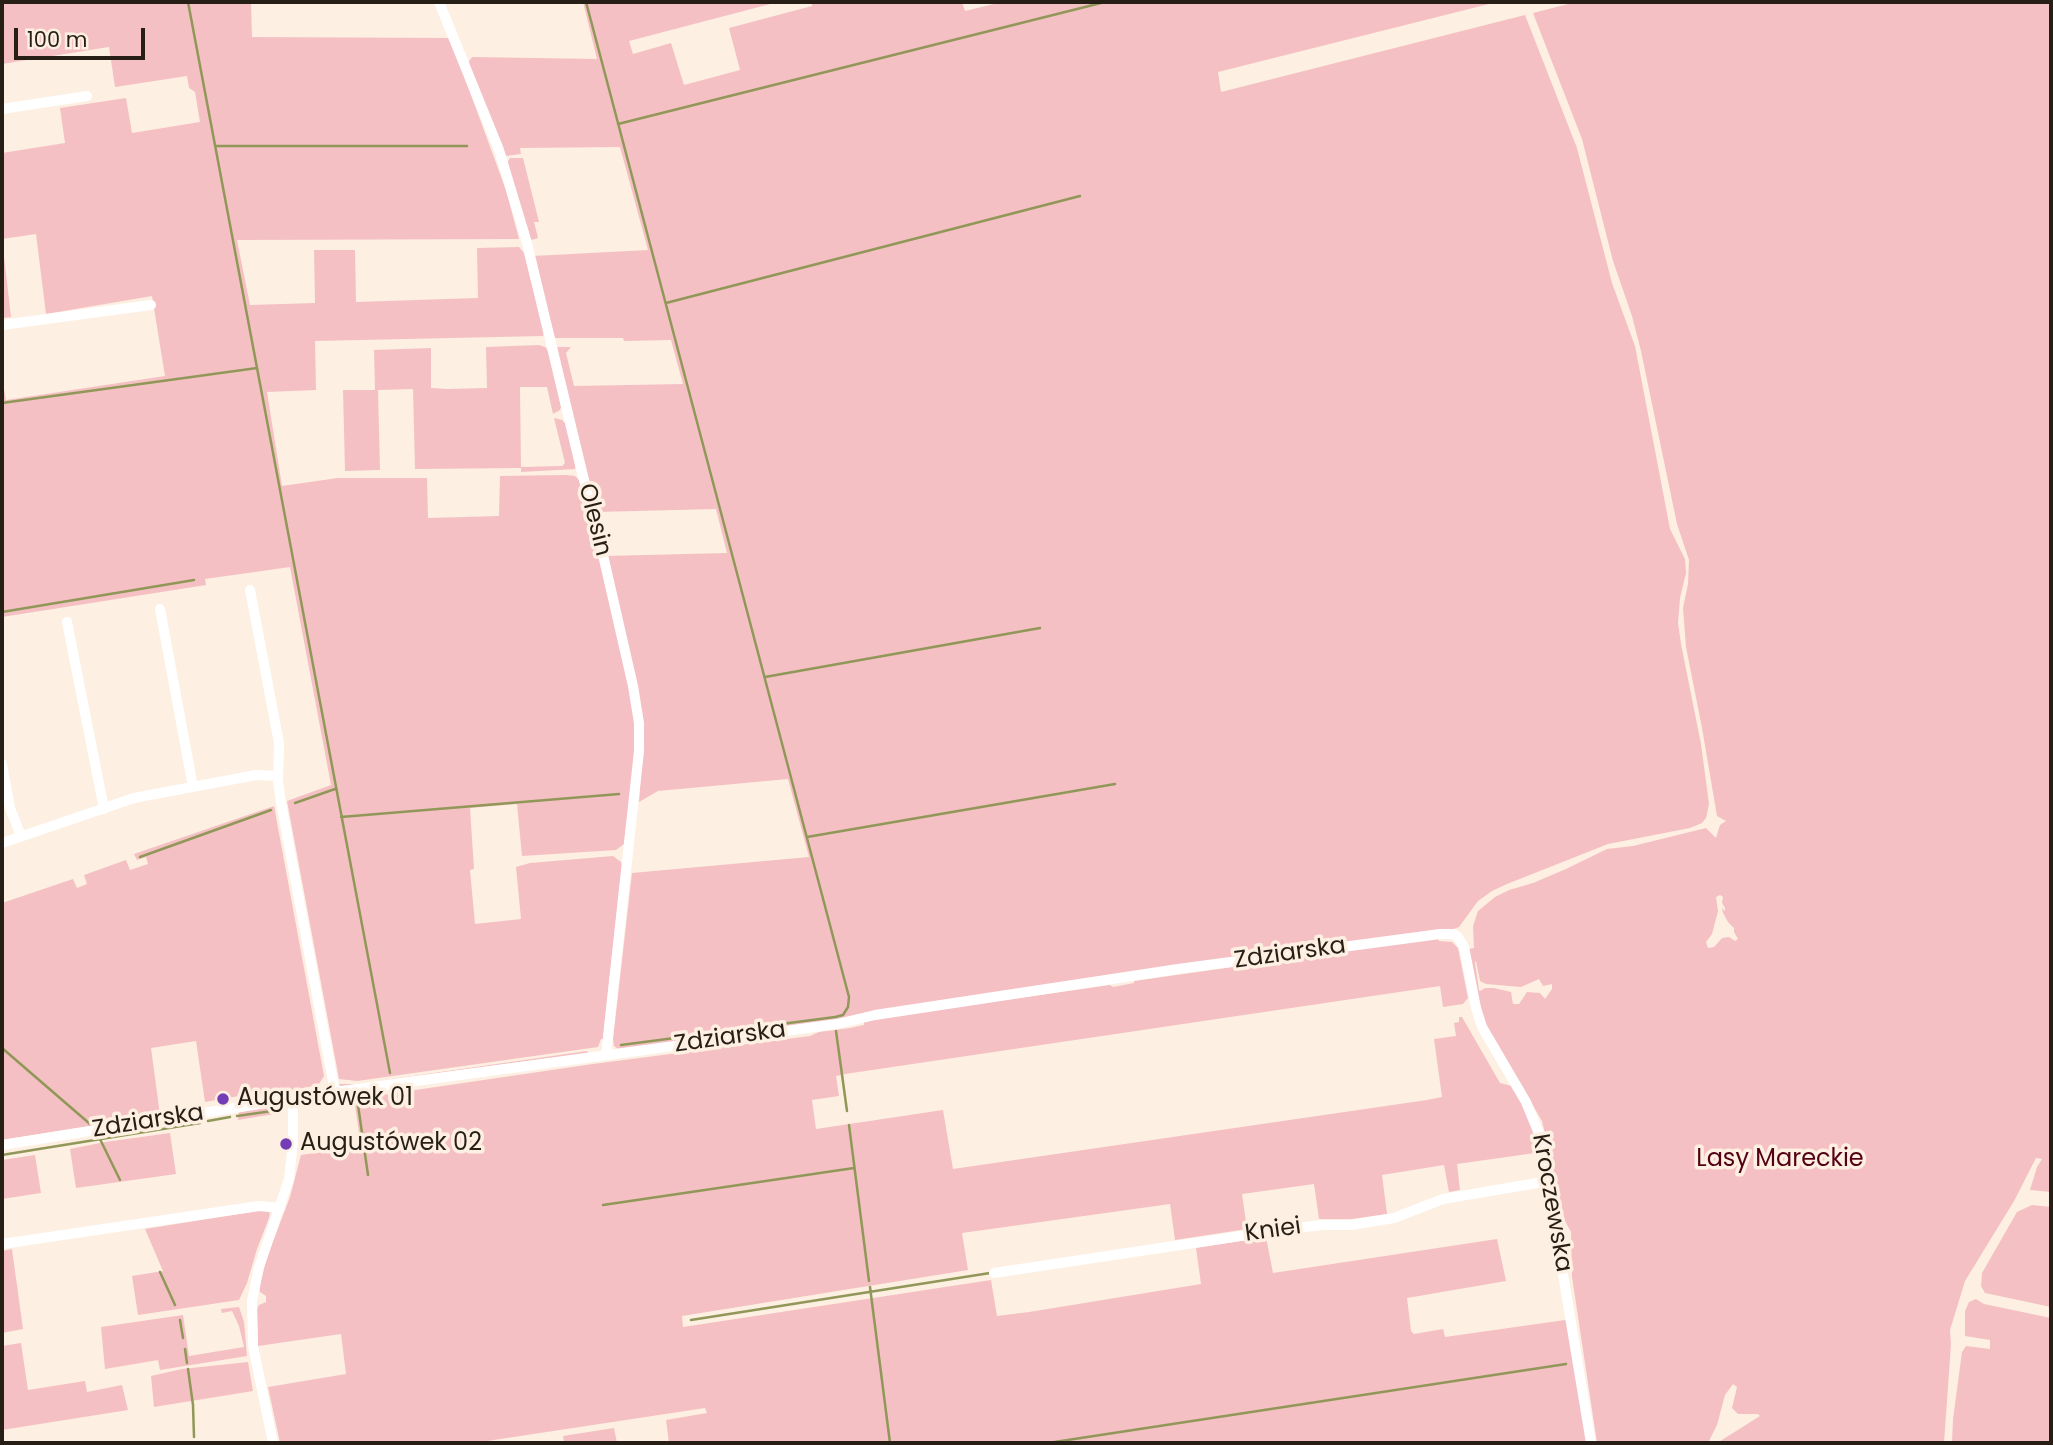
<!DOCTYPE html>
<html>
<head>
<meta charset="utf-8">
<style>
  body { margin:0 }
  #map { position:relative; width:2053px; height:1445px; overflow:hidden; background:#fdefe1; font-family:Poppins,sans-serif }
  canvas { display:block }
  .frame { position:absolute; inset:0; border:4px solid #271e16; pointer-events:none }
  .scale { position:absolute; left:14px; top:28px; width:131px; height:32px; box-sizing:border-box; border:4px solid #271e16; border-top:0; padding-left:9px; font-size:21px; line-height:24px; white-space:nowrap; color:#271e16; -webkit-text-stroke:5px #fdefe1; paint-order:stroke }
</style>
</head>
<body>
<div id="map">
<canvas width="2053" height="1445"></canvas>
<div class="frame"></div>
<div class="scale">100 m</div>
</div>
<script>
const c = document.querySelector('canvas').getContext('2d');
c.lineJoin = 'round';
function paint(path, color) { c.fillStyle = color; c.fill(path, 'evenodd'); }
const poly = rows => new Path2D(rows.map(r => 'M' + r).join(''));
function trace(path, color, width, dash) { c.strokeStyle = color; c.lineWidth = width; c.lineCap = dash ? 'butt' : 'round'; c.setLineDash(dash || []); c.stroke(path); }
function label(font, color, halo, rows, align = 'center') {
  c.font = font + ' Poppins,sans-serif'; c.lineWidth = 7; c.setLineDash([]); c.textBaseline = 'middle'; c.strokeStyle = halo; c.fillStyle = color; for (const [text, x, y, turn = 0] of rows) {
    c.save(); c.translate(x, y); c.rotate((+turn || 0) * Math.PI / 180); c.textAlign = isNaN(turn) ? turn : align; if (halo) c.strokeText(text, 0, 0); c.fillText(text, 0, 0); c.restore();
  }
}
paint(poly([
  [2,2,253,2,251,4,252,37,450,38,506,190,519,239,237,240,250,305,315,303,314,250,355,250,356,302,478,298,477,248,519,247,524,253,544,332,543,336,315,341,316,390,267,392,282,486,338,478,427,478,428,518,499,516,500,476,566,475,575,476,582,483,632,701,637,734,624,844,616,850,522,856,517,804,470,808,474,869,470,870,475,924,521,919,516,867,530,863,613,856,621,862,622,865,603,1039,601,1039,598,1047,357,1081,339,1079,287,801,331,785,290,567,205,579,206,585,2,617,2,378,6,400,165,376,152,296,46,314,36,234,2,239,11,317,2,318,2,153,65,143,60,108,126,98,132,133,200,122,195,92,189,88,187,76,115,87,109,47,2,64],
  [583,2,778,2,629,41,633,54,671,43,684,85,740,70,729,28,812,6,812,2,962,2,965,11,1002,2,1497,2,1218,72,1221,92,1525,15,1577,148,1612,283,1635,346,1670,529,1685,559,1686,573,1680,598,1678,623,1681,644,1701,744,1709,804,1706,818,1702,823,1690,828,1608,844,1507,884,1492,891,1478,901,1459,927,1454,929,1291,951,839,1020,618,1049,614,1046,613,1039,632,873,809,857,788,779,658,791,639,802,643,741,606,556,727,553,716,509,597,512,557,347,571,347,566,353,574,386,683,384,671,340,624,341,623,338,555,338,533,256,648,250,620,147,520,148,521,154,506,156,468,63,472,57,597,59],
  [1576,2,2051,2,2051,1192,2030,1190,2037,1167,2042,1159,2036,1158,2014,1201,1965,1281,1950,1330,1951,1344,1944,1443,1717,1443,1760,1416,1758,1414,1738,1414,1732,1408,1737,1387,1733,1384,1725,1395,1717,1425,1709,1441,1698,1443,1597,1443,1572,1277,1571,1232,1565,1221,1542,1121,1489,1031,1482,1015,1469,949,1474,948,1473,926,1478,911,1495,897,1509,890,1533,883,1566,869,1607,849,1633,846,1706,828,1716,838,1720,825,1726,821,1717,816,1702,728,1686,647,1683,608,1688,584,1689,560,1677,524,1641,351,1632,316,1613,261,1582,139,1533,13],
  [1720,895,1723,897,1722,903,1725,908,1725,911,1722,908,1723,913,1728,922,1734,928,1734,932,1738,939,1735,941,1729,937,1722,938,1714,947,1708,948,1706,942,1712,934,1718,911,1716,897],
  [1476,961,1480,981,1486,984,1521,987,1539,979,1543,986,1552,984,1552,989,1545,999,1540,993,1527,992,1519,1004,1513,1004,1511,992,1494,988,1485,988,1480,991,1479,990,1475,962],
  [510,158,523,158,539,222,534,222,538,238,531,240,507,163],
  [539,345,545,347,549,351,561,407,560,410,553,414,547,387,520,387,521,467,562,466,565,463,554,418,562,420,567,425,576,464,575,469,521,472,521,468,415,469,413,389,378,390,380,470,345,471,343,390,375,390,374,350,431,348,431,388,448,389,487,388,486,347],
  [274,806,324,1076,319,1084,309,1087,268,1094,239,1096,205,1102,196,1041,151,1048,160,1115,2,1140,2,903,73,879,77,888,87,884,84,875,126,860,130,870,148,864,146,857,137,860,134,854],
  [1438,938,1439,941,1452,942,1458,948,1468,998,1463,1004,1443,1007,1440,986,845,1074,836,1076,839,1096,812,1100,816,1129,943,1110,953,1169,1427,1100,1442,1097,1434,1039,1456,1036,1454,1023,1459,1022,1459,1017,1462,1017,1500,1083,1512,1086,1529,1113,1539,1148,1535,1153,1457,1164,1460,1190,1449,1192,1444,1165,1382,1175,1387,1214,1352,1219,1319,1219,1314,1184,1242,1194,1247,1229,1175,1240,1170,1204,962,1233,968,1270,682,1316,683,1327,991,1280,997,1316,1029,1312,1201,1284,1196,1248,1266,1237,1273,1273,1497,1239,1506,1281,1407,1298,1411,1331,1414,1334,1443,1329,1445,1337,1565,1320,1568,1322,1587,1443,669,1443,666,1420,707,1413,705,1408,474,1443,280,1443,268,1387,346,1374,341,1334,258,1346,257,1309,259,1305,266,1302,266,1296,260,1292,259,1287,267,1257,290,1197,301,1155,361,1146,354,1099,593,1064,810,1036,819,1032,850,1028,864,1025,864,1021,885,1017,1110,985,1113,987,1134,983,1134,981],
  [587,1051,588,1053,341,1086,338,1084,357,1084],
  [274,1107,274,1114,238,1120,239,1111],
  [170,1133,176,1174,76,1188,70,1149,105,1142],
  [35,1155,41,1193,2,1199,2,1160],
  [2032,1205,2051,1207,2051,1307,1985,1293,1981,1286,1982,1273,2017,1212],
  [264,1210,270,1211,269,1218,257,1249,247,1283,239,1300,138,1315,132,1276,163,1271,145,1229],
  [12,1249,23,1329,2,1333,2,1251],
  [1976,1299,1984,1304,2051,1318,2051,1443,1952,1443,1953,1419,1962,1352,1966,1346,1990,1349,1990,1340,1965,1336,1965,1311,1969,1302],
  [239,1307,244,1322,247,1356,160,1370,158,1360,105,1369,101,1327,183,1315,189,1356,244,1347,239,1326,232,1311,222,1313,221,1309],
  [21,1343,28,1390,85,1381,87,1392,122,1385,128,1410,2,1430,2,1346],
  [248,1362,253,1391,154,1407,151,1376,182,1369],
  [614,1428,617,1443,564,1443,563,1436]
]), '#f5c0c3');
trace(poly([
  [188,2,390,1073],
  [586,2,849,997,848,1007,843,1015,835,1017,621,1045],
  [618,124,1105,2],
  [215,146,467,146],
  [666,303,1080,196],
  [2,403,257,368],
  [2,612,194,580],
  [765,677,1040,628],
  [295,803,335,789],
  [341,817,619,794],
  [807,837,1115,784],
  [140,857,271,810],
  [836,1031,847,1111],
  [2,1048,90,1124],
  [345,1098,357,1098,368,1175],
  [309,1105,335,1101],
  [237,1116,272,1111],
  [208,1121,230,1117],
  [849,1125,869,1281],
  [98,1135,120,1180],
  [2,1155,200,1123],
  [603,1205,854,1168],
  [160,1272,175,1305],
  [870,1287,890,1443],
  [180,1320,183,1338],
  [691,1320,990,1273],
  [185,1349,187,1363],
  [188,1369,193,1405,194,1437],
  [1048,1443,1566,1364]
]), '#919758', 2.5);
trace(poly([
  [439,2,499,150,527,243,582,473,595,520,633,686,639,723,639,751,606,1055],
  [2,109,87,96],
  [2,325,151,305],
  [250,590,279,743,278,782,281,803,335,1092],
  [160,609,193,787],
  [67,622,104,809],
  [2,764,10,808,21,836],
  [2,843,134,798,256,775,278,776],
  [2,1145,335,1092,837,1024,875,1015,1178,969,1440,934,1453,934,1457,936,1464,947,1476,1008,1482,1027,1526,1102,1540,1136,1591,1443],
  [2,1244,259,1206,280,1208],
  [994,1273,1287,1229,1322,1225,1351,1225,1394,1218,1443,1199,1549,1181],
  [273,1443,253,1346,252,1301,259,1267,289,1179,293,1142,293,1099]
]), '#fff', 10);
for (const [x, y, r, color] of [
  [223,1099,7,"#733eb5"],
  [286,1144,7,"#733eb5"]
]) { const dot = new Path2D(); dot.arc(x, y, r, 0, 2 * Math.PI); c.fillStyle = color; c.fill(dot); trace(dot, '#fdefe1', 2.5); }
label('24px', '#271e16', '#fdefe1', [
  ["Olesin",594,520,76],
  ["Zdziarska",1290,954,-8],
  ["Zdziarska",730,1038,-8],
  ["Zdziarska",148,1122,-9],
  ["Kroczewska",1551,1203,80],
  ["Kniei",1273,1231,-8]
]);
label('24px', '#271e16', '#fdefe1', [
  ["Augustówek 01",237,1099],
  ["Augustówek 02",300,1144]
], 'left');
label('24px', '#540015', '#fdefe1', [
  ["Lasy Mareckie",1780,1160]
]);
</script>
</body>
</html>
